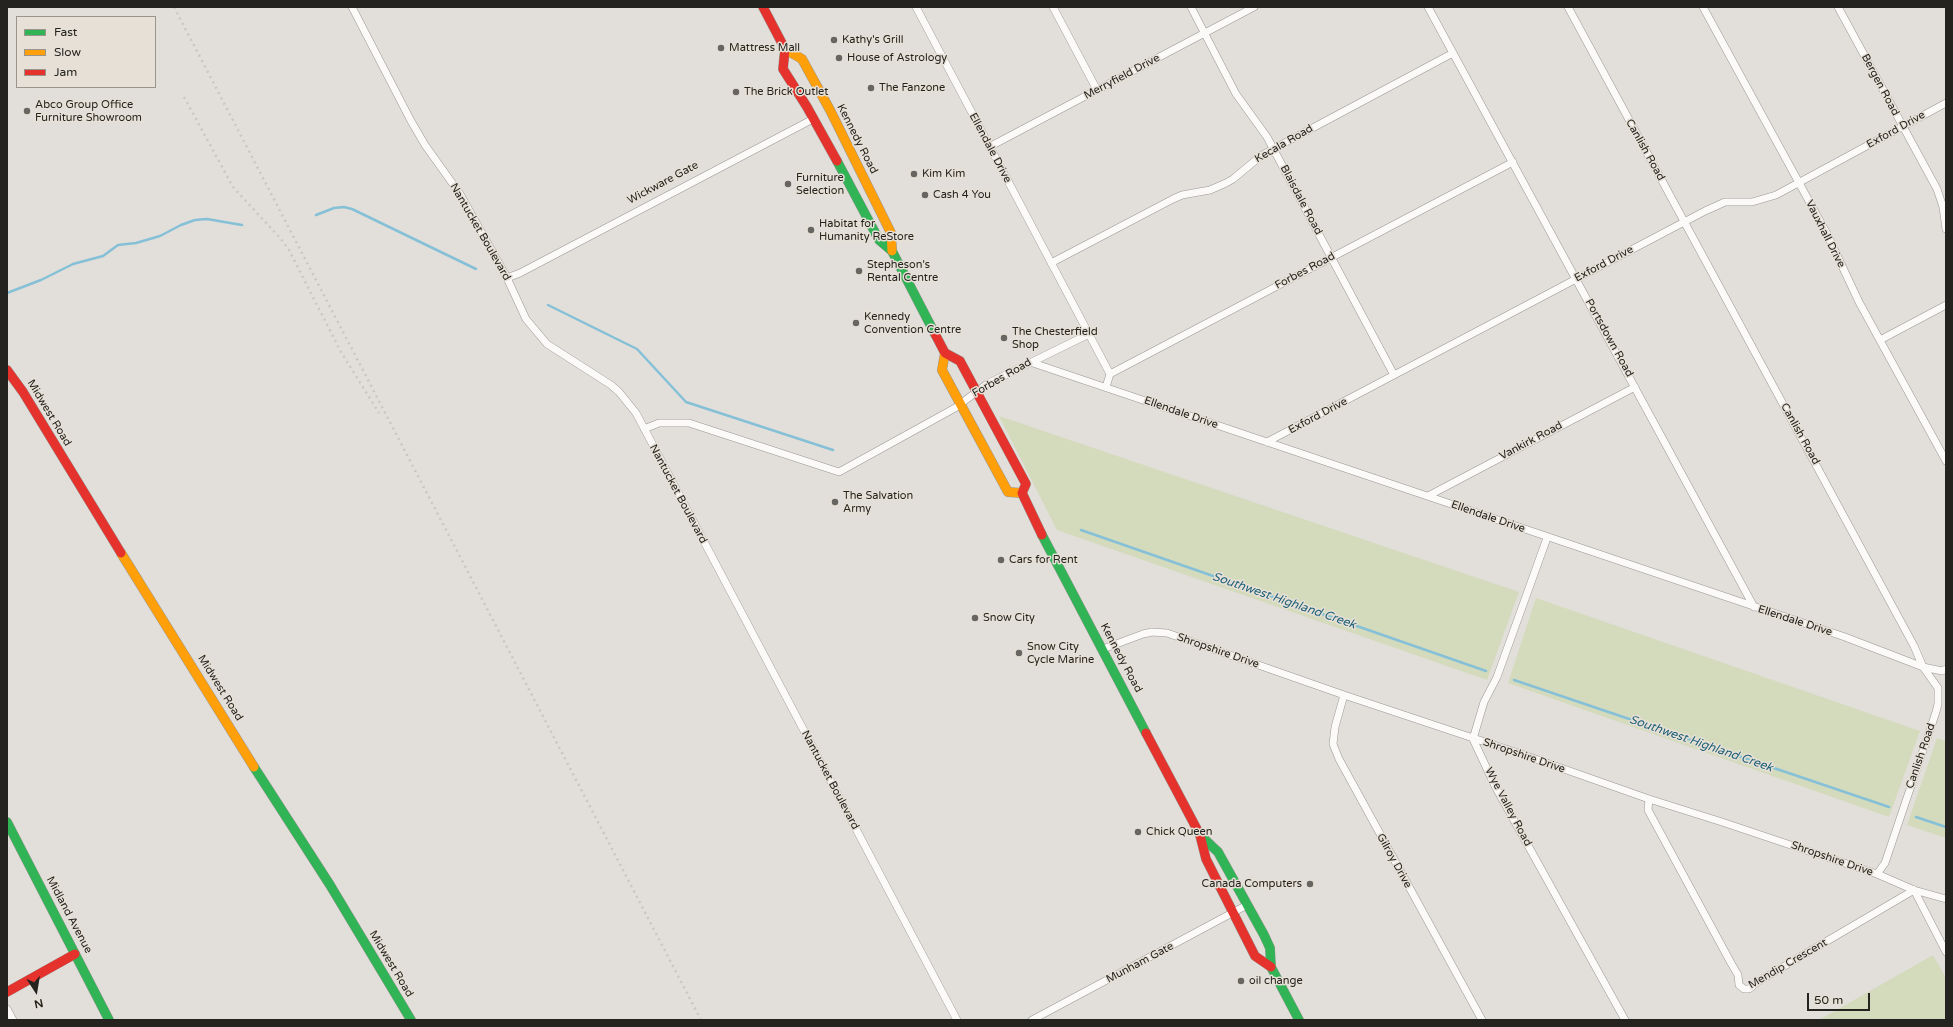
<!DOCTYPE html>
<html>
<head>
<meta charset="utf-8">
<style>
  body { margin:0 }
  #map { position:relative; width:1953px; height:1027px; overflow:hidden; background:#e2dfda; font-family:"Varela Round",sans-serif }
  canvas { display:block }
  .frame { position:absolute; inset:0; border:8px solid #25231f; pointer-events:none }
  .legend { position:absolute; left:16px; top:16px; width:140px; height:72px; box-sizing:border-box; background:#e6e0d6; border:1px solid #99948d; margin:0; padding:5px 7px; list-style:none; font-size:12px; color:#25231f }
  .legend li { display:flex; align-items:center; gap:8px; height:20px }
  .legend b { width:20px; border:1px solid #99948d }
  .north { position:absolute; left:16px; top:971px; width:40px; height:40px; -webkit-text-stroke:3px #e6e0d6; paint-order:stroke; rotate:168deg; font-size:11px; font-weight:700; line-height:16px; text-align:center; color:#25231f }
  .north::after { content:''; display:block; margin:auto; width:14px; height:18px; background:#25231f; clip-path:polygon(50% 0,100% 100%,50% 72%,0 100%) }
  .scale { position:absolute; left:1807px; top:993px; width:63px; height:18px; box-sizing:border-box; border:2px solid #25231f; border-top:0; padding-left:5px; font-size:12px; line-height:14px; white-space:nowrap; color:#25231f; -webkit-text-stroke:3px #e6e0d6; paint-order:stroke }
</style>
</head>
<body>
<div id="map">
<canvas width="1953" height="1027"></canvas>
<div class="frame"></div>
<ul class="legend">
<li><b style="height:5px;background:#30b455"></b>Fast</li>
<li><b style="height:5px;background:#ff9f0a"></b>Slow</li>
<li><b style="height:5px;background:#e5322d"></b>Jam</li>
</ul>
<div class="north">N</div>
<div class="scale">50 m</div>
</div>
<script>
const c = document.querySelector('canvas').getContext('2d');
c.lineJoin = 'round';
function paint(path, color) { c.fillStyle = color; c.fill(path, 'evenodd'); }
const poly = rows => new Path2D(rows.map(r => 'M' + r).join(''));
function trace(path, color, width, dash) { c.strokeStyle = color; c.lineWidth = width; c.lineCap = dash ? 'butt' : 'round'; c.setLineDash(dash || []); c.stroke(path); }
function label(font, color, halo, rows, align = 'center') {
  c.font = font + ' "Varela Round",sans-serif'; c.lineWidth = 3; c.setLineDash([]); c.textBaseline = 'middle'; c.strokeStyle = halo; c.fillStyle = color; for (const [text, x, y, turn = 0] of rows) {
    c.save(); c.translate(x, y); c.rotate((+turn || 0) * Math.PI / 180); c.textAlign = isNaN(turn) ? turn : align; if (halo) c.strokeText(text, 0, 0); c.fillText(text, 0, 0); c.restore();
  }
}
paint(poly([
  [999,416,1519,592,1487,680,1057,530],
  [1536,598,1920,731,1889,817,1508,683],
  [1937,738,1946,741,1946,838,1907,825],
  [1933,955,1946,978,1946,1020,1819,1020]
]), '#d4dabc');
trace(poly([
  [316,215,334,208,344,207,352,209,476,269],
  [7,293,41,280,73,264,103,256,118,245,136,243,160,236,181,225,195,220,207,219,242,225],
  [548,305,637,349,686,402,833,450],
  [1081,530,1486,671],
  [1514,680,1889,807],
  [1916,817,1946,827]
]), '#85c0d7', 2.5);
const street = poly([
  [352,7,411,121,425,145,460,194,507,278,526,319,547,344,611,385,619,392,636,413,957,1020],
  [916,7,1110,374],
  [1053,7,1097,90],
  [1191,7,1236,94,1267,137,1394,375],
  [1428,7,1754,607],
  [1568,7,1914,646,1923,667,1938,688,1938,704,1936,712,1885,863,1877,874],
  [1703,7,1827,234,1859,302,1946,461],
  [1838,7,1937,189,1943,207,1946,229],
  [989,147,1254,7],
  [1051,263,1173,199,1182,195,1210,190,1226,183,1233,179,1262,155,1453,53],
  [507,278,520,273,813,119],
  [1880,340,1946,305],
  [1030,362,1845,637,1923,667,1942,671,1946,669],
  [1106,387,1110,374,1513,162],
  [644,429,659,423,689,423,839,472,955,408,987,384,1089,334],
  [1267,442,1705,211,1725,202,1752,202,1776,195,1946,103],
  [1428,496,1635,387],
  [1547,538,1497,677,1484,702,1473,739,1495,786,1625,1020],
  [1103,649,1143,634,1152,632,1167,633,1344,695,1527,756,1649,799,1722,822,1877,874,1914,890,1946,899],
  [1344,695,1335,727,1333,744,1339,759,1482,1020],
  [1649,799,1648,810,1731,963,1738,975,1739,985,1744,989,1749,989,1759,981,1914,890],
  [1914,890,1946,952],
  [7,1009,13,1020],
  [1032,1020,1247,905]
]);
const fast = poly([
  [837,161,879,240,892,251,935,334],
  [1042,535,1146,733],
  [254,767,330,885,411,1020],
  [7,822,109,1020],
  [1200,835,1218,852,1264,935,1270,948,1271,967,1299,1020]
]);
const slow = poly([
  [785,49,802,59,830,110,891,233,892,251],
  [945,353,942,370,1008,492,1022,493],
  [121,553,254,767]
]);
const jam = poly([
  [763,7,785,49,783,69,807,107,837,161],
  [935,334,945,353,960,361,1026,484,1022,493,1042,535],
  [7,370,23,392,121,553],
  [1146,733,1200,835,1206,859,1255,956,1271,967],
  [7,992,75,954]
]);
trace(street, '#999793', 8);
trace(fast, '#999793', 10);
trace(slow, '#999793', 10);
trace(jam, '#999793', 10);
trace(street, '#fbfaf9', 7);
trace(fast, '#30b455', 9);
trace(slow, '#ff9f0a', 9);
trace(jam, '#e5322d', 9);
trace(poly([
  [174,7,701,1020],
  [184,97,233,187,281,239,289,250,341,352,379,413]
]), '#c8c7c6', 2.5, [2, 4]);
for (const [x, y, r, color] of [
  [834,40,4,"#676560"],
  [721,48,4,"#676560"],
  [839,58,4,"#676560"],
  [871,88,4,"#676560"],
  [736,92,4,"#676560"],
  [27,111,4,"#676560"],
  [914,174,4,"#676560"],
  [788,184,4,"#676560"],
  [925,195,4,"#676560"],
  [811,230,4,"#676560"],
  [859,271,4,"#676560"],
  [856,323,4,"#676560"],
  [1004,338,4,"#676560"],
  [835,502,4,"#676560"],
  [1001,560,4,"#676560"],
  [975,618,4,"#676560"],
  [1019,653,4,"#676560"],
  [1138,832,4,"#676560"],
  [1310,884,4,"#676560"],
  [1241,981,4,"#676560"]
]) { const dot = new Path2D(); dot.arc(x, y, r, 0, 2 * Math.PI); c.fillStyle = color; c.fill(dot); trace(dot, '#e6e0d6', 1.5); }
label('11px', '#25231f', '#e6e0d6', [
  ["Kathy's Grill",842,40],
  ["Mattress Mall",729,48],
  ["House of Astrology",847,58],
  ["The Fanzone",879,88],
  ["The Brick Outlet",744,92],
  ["Abco Group Office",35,105],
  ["Furniture Showroom",35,118],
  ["Kim Kim",922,174],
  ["Furniture",796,178],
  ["Selection",796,191],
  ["Cash 4 You",933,195],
  ["Habitat for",819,224],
  ["Humanity ReStore",819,237],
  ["Stepheson's",867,265],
  ["Rental Centre",867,278],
  ["Kennedy",864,317],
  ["Convention Centre",864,330],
  ["The Chesterfield",1012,332],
  ["Shop",1012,345],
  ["The Salvation",843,496],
  ["Army",843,509],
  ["Cars for Rent",1009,560],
  ["Snow City",983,618],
  ["Snow City",1027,647],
  ["Cycle Marine",1027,660],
  ["Chick Queen",1146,832],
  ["Canada Computers",1302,884,"right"],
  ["oil change",1249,981]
], 'left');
label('11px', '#25231f', '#e6e0d6', [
  ["Merryfield Drive",1122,77,-28],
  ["Bergen Road",1880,85,62],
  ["Exford Drive",1896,130,-29],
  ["Kennedy Road",857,139,63],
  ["Kecala Road",1284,144,-30],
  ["Ellendale Drive",990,148,62],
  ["Canlish Road",1645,150,61],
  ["Wickware Gate",663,183,-28],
  ["Blaisdale Road",1301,200,62],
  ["Nantucket Boulevard",480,232,60],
  ["Vauxhall Drive",1825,234,63],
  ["Exford Drive",1604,264,-28],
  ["Forbes Road",1305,271,-28],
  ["Portsdown Road",1609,338,61],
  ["Forbes Road",1002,378,-30],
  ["Midwest Road",49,413,59],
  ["Ellendale Drive",1181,413,19],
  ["Exford Drive",1318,416,-28],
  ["Canlish Road",1800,434,61],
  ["Vankirk Road",1531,441,-28],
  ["Nantucket Boulevard",678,494,62],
  ["Ellendale Drive",1488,517,19],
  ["Ellendale Drive",1795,621,18],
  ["Shropshire Drive",1218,651,19],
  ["Kennedy Road",1121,658,62],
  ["Midwest Road",220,688,58],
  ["Shropshire Drive",1524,756,19],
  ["Canlish Road",1921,756,-71],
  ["Nantucket Boulevard",830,780,62],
  ["Wye Valley Road",1508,807,62],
  ["Shropshire Drive",1832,859,19],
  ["Gilroy Drive",1394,861,61],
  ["Midland Avenue",69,915,62],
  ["Munham Gate",1140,963,-28],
  ["Midwest Road",391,964,59],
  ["Mendip Crescent",1788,964,-30]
]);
label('italic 12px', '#1c5f78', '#e6e0d6', [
  ["Southwest Highland Creek",1284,601,19],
  ["Southwest Highland Creek",1701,744,19]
]);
</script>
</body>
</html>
